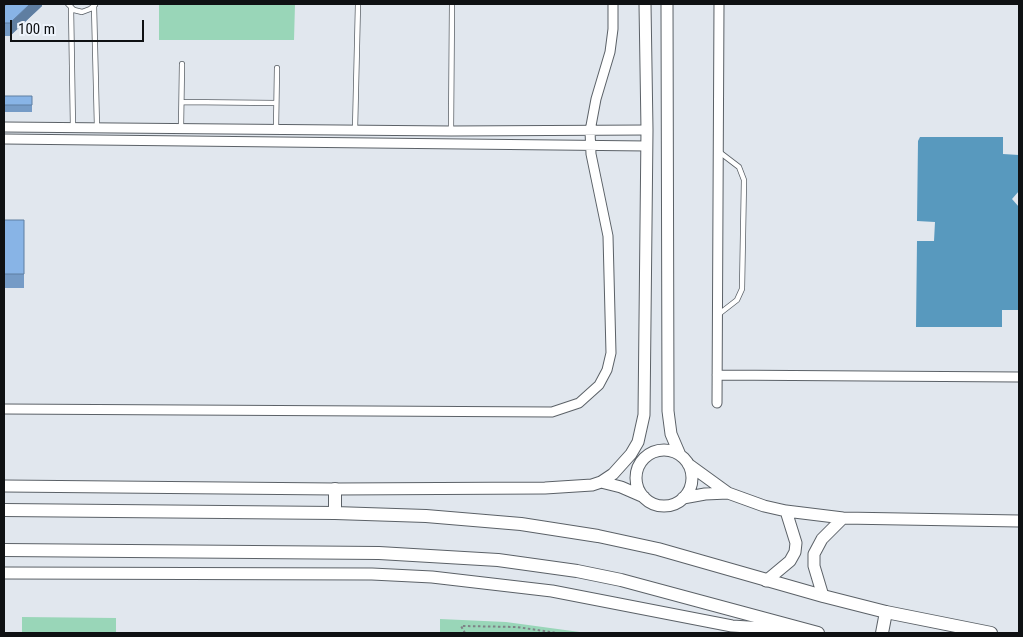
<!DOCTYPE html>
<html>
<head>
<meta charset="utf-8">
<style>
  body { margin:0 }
  #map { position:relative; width:1023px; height:637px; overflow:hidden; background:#e1e7ee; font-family:"Roboto Condensed",sans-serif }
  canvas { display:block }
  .frame { position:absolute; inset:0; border:5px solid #0f1113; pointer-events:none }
  .scale { position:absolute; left:10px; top:20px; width:134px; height:22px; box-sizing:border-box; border:2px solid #0f1113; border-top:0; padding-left:6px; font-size:15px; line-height:18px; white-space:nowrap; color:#0f1113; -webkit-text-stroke:4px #eef4fc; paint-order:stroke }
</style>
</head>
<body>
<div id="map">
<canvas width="1023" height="637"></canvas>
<div class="frame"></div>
<div class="scale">100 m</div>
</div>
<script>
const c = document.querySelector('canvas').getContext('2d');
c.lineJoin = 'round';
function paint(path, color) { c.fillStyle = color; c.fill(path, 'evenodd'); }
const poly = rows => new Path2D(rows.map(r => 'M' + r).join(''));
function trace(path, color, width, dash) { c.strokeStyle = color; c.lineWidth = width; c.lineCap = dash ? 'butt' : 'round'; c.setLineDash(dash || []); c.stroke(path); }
paint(poly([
  [159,4,295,4,294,40,159,40],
  [22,617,116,618,116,633,22,633],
  [440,619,506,622,587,633,440,633]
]), '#99d6b8');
paint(poly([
  [920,137,1003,137,1003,154,1019,155,1019,191,1012,199,1019,207,1019,310,1002,310,1002,327,916,327,917,241,934,241,935,222,917,221,918,141]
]), '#5899be');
const service = poly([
  [68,4,74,10,82,12,90,9,95,5],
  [94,6,97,127],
  [71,7,73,128],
  [182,102,276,103],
  [181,128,182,64],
  [276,129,277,68],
  [355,130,358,4],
  [451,131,452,4],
  [718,151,739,167,744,180,742,289,737,300,719,314]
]);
const minor = poly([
  [4,127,451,131,647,130],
  [4,139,647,146],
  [717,375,1019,377],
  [717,403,719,4],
  [4,409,552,412,579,403,599,385,607,370,611,353,608,236,591,154,590,131,596,99,610,52,613,29,613,4]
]);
const tertiary = poly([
  [667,4,668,411,671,434,680,455],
  '636 478a28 28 0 1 1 56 0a28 28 0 1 1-56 0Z',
  [688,464,728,493,764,506,786,511,843,518,1019,521],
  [601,482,621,487,644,497],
  [4,486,335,489,545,488,592,485,601,482,613,474,631,454,638,442,644,415,647,130,645,4],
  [683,498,705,494,728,493],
  [4,573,372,574,432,577,552,591,732,626,797,630],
  [766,581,790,561,795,552,796,543,786,511],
  [823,596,814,566,814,554,822,539,843,518]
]);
const secondary = poly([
  [335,489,335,513],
  [4,510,335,513,426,516,521,524,598,536,658,549,823,596,886,612,991,633],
  [4,550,379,553,498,560,577,571,621,580,818,633],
  [882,633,886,612]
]);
trace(service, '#5b6167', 6);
trace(minor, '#5b6167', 11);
trace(tertiary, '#5b6167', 13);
trace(secondary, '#5b6167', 14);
trace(poly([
  [465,633,461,626,517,627,557,633]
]), '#7e8287', 2, [2.5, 2.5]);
trace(service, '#fff', 4.5);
trace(minor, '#fff', 9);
trace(tertiary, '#fff', 11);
trace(secondary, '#fff', 12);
paint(poly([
  [42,4,42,6,10,36,4,36,4,6],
  [4,96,32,96,32,112,4,112],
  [4,220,24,220,24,288,4,288]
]), '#759bc6');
paint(poly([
  [30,4,42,4,42,6,10,36,10,23]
]), '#5f7ea1');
const building = poly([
  [7,4,30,4,10,23,4,23,4,6,7,4],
  [4,96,32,96,32,105,4,105,4,96],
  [4,220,24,220,24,274,4,274,4,220]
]);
paint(building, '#88b4e6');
trace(building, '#5f7ea1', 1);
</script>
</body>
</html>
